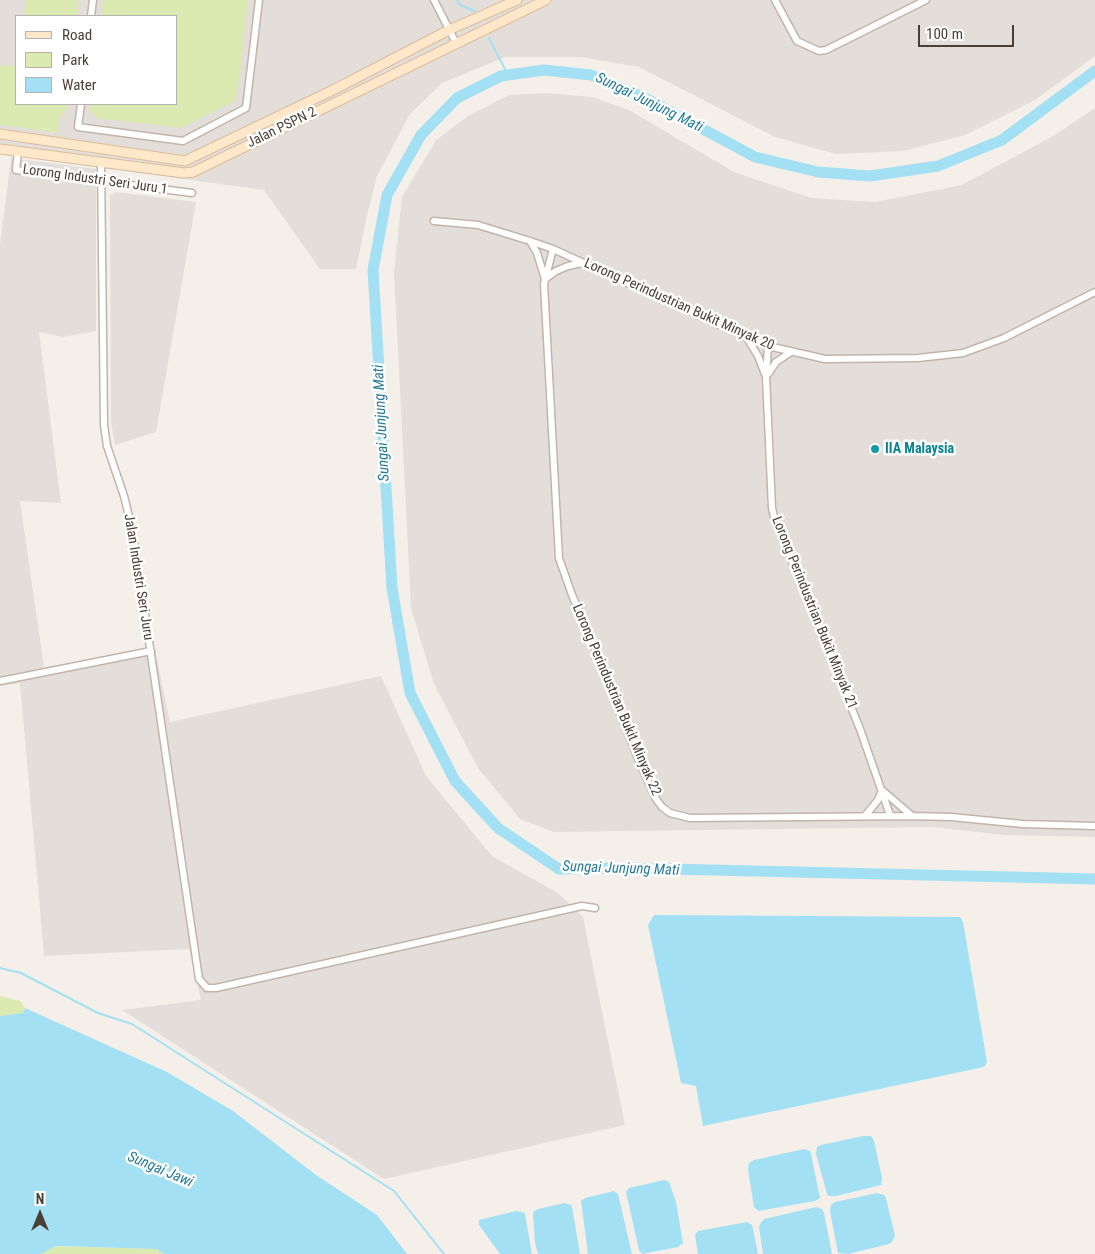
<!DOCTYPE html>
<html>
<head>
<meta charset="utf-8">
<style>
  body { margin:0 }
  #map { position:relative; width:1095px; height:1254px; overflow:hidden; background:#f5efe9; font-family:"Roboto Condensed",sans-serif }
  canvas { display:block }
  .legend { position:absolute; left:15px; top:15px; width:162px; height:90px; box-sizing:border-box; background:#fff; border:1px solid #b6b2af; margin:0; padding:6px 9px; list-style:none; font-size:15px; color:#493f37 }
  .legend li { display:flex; align-items:center; gap:10px; height:25px }
  .legend b { width:25px; border:1px solid #b6b2af }
  .north { position:absolute; left:15px; top:1189px; width:50px; height:50px; -webkit-text-stroke:4px #fff; paint-order:stroke; rotate:0deg; font-size:14px; font-weight:700; line-height:20px; text-align:center; color:#493f37 }
  .north::after { content:''; display:block; margin:auto; width:18px; height:22px; background:#493f37; clip-path:polygon(50% 0,100% 100%,50% 72%,0 100%) }
  .scale { position:absolute; left:918px; top:25px; width:96px; height:22px; box-sizing:border-box; border:2px solid #493f37; border-top:0; padding-left:6px; font-size:15px; line-height:18px; white-space:nowrap; color:#493f37; -webkit-text-stroke:4px #fff; paint-order:stroke }
</style>
</head>
<body>
<div id="map">
<canvas width="1095" height="1254"></canvas>
<ul class="legend">
<li><b style="height:6px;background:#ffe8c9"></b>Road</li>
<li><b style="height:14px;background:#daeab1"></b>Park</li>
<li><b style="height:14px;background:#a4e0f3"></b>Water</li>
</ul>
<div class="north">N</div>
<div class="scale">100 m</div>
</div>
<script>
const c = document.querySelector('canvas').getContext('2d');
c.lineJoin = 'round';
function paint(path, color) { c.fillStyle = color; c.fill(path, 'evenodd'); }
const poly = rows => new Path2D(rows.map(r => 'M' + r).join(''));
function trace(path, color, width, dash) { c.strokeStyle = color; c.lineWidth = width; c.lineCap = dash ? 'butt' : 'round'; c.setLineDash(dash || []); c.stroke(path); }
function label(font, color, halo, rows, align = 'center') {
  c.font = font + ' "Roboto Condensed",sans-serif'; c.lineWidth = 5; c.setLineDash([]); c.textBaseline = 'middle'; c.strokeStyle = halo; c.fillStyle = color; for (const [text, x, y, turn = 0] of rows) {
    c.save(); c.translate(x, y); c.rotate((+turn || 0) * Math.PI / 180); c.textAlign = isNaN(turn) ? turn : align; if (halo) c.strokeText(text, 0, 0); c.fillText(text, 0, 0); c.restore();
  }
}
paint(poly([
  [0,0,1095,0,1095,56,1035,100,965,135,903,151,836,154,775,137,639,67,580,57,505,57,442,83,410,114,377,176,367,215,356,269,320,269,264,190,0,154],
  [16,16,176,16,176,104,16,104],
  [546,93,592,97,629,110,734,172,811,198,875,202,962,185,1055,135,1095,108,1095,837,1004,835,933,827,554,832,520,819,478,768,434,684,411,608,394,271,402,197,436,140,468,116,509,95],
  [11,158,96,169,96,331,63,337,39,332,61,503,20,501,44,667,155,650,170,722,381,676,426,776,492,856,558,893,583,917,625,1125,384,1179,122,1010,201,1000,189,949,44,956,20,683,0,686,0,244],
  [116,192,196,202,156,432,115,445,111,423,110,195]
]), '#e4deda');
paint(poly([
  [26,0,76,0,78,5,77,16,24,16],
  [103,0,248,0,240,73,235,101,181,128,97,118,90,111,91,104,176,104,176,16,101,16],
  [0,65,16,66,16,104,69,104,68,108,59,117,58,133,0,125],
  [0,996,20,1001,25,1008,23,1013,0,1016],
  [56,1246,157,1249,164,1254,41,1254]
]), '#daeab1');
paint(poly([
  [654,915,960,917,963,922,987,1062,984,1067,703,1126,696,1086,681,1083,648,925],
  [25,1008,167,1072,233,1111,316,1175,377,1215,407,1254,164,1254,157,1249,56,1246,41,1254,0,1254,0,1016,23,1013],
  [863,1136,871,1136,874,1141,882,1178,881,1185,836,1196,829,1196,827,1194,816,1154,817,1147,821,1145],
  [804,1149,810,1151,811,1154,820,1198,815,1201,758,1211,754,1207,748,1169,749,1163,754,1160],
  [664,1180,669,1182,676,1202,683,1243,678,1247,642,1254,639,1250,626,1192,629,1188],
  [614,1191,618,1194,632,1254,588,1254,581,1201,585,1198],
  [877,1193,884,1195,886,1198,895,1236,892,1242,889,1244,848,1254,838,1253,830,1211,831,1205,835,1202],
  [565,1203,571,1205,572,1207,580,1254,538,1254,535,1243,533,1212,538,1209],
  [816,1207,822,1209,824,1213,832,1254,763,1254,759,1227,760,1224,764,1219],
  [516,1211,523,1212,525,1214,532,1254,500,1254,479,1225,479,1220],
  [747,1222,752,1225,753,1229,758,1254,698,1254,695,1235,698,1231]
]), '#a4e0f3');
trace(poly([
  [457,0,460,5,475,11],
  [489,38,508,75],
  [0,968,21,973,98,1013,132,1024,394,1191,444,1254]
]), '#a4e0f3', 2);
trace(poly([
  [1095,71,1002,140,938,166,870,176,818,172,755,157,647,99,591,75,544,70,501,76,457,98,421,135,387,195,373,270,392,588,410,693,455,781,498,828,559,869,626,868,1095,879]
]), '#a4e0f3', 11);
const street = poly([
  [434,0,456,43],
  [775,0,797,41,819,51,826,50,926,0],
  [91,16,93,0],
  [81,104,78,127,183,141,246,108,259,0],
  [18,151,16,170,192,193],
  [101,162,104,425,107,446,124,496,133,533,199,979,207,988,216,988,582,906,595,908],
  [434,221,478,225,530,241,553,249,746,337,768,346,825,359,918,358,963,353,1004,338,1095,292],
  [530,241,537,253,545,279],
  [553,249,544,284,559,558,572,595,595,648,639,761,656,799,662,807,670,813,690,818,912,816,951,817,1023,824,1095,826],
  [545,279,556,271,568,266,582,263],
  [747,338,758,356,765,374],
  [768,346,766,377,772,508,774,517,860,729,890,815],
  [768,374,776,362,791,352],
  [0,681,151,651],
  [883,791,911,815],
  [865,816,878,800,882,790]
]);
const secondary = poly([
  [0,134,185,161,333,90,449,30,517,0],
  [0,149,184,173,193,172,546,0]
]);
trace(street, '#c1b5ab', 9);
trace(secondary, '#d9bd9a', 11);
trace(street, '#fff', 6);
trace(secondary, '#ffe8c9', 9);
for (const [x, y, r, color] of [
  [875,449,5,"#0f9aa8"]
]) { const dot = new Path2D(); dot.arc(x, y, r, 0, 2 * Math.PI); c.fillStyle = color; c.fill(dot); trace(dot, '#fff', 2); }
label('14px', '#493f37', '#fff', [
  ["Jalan PSPN 2",282,128,-26],
  ["Lorong Industri Seri Juru 1",95,180,8],
  ["Lorong Perindustrian Bukit Minyak 20",679,305,24],
  ["Jalan Industri Seri Juru",138,577,81],
  ["Lorong Perindustrian Bukit Minyak 21",814,613,68],
  ["Lorong Perindustrian Bukit Minyak 22",616,700,67]
]);
label('bold 14px', '#0d838f', '#fff', [
  ["IIA Malaysia",885,449]
], 'left');
label('italic 15px', '#277b97', '#fff', [
  ["Sungai Junjung Mati",649,103,26],
  ["Sungai Junjung Mati",382,423,-93],
  ["Sungai Junjung Mati",621,869,2],
  ["Sungai Jawi",160,1170,23]
]);
</script>
</body>
</html>
